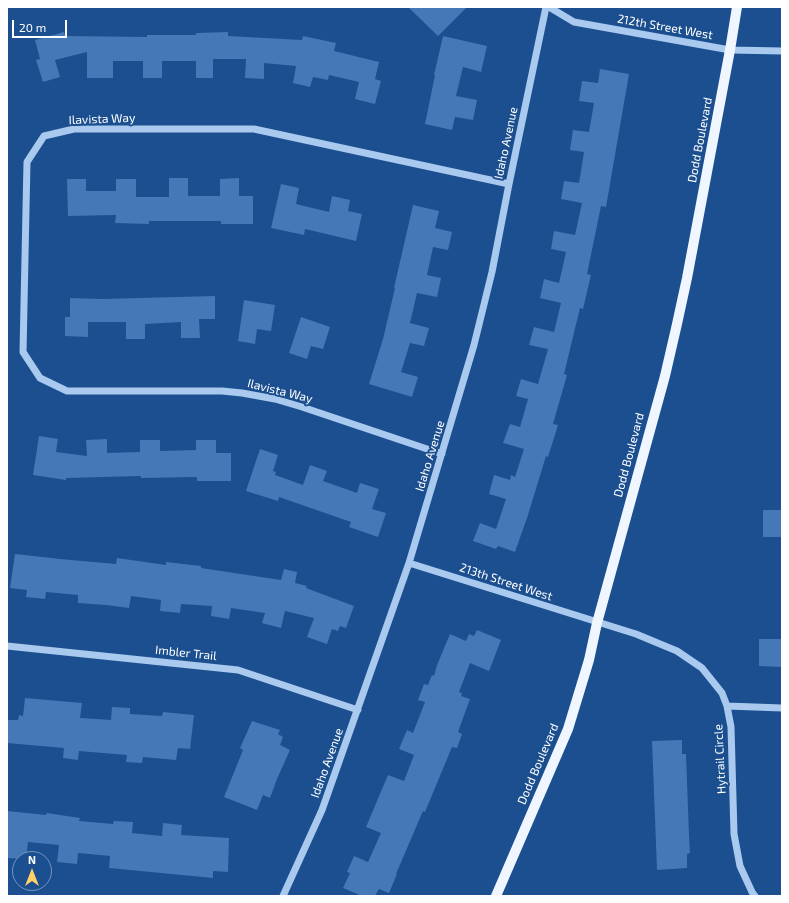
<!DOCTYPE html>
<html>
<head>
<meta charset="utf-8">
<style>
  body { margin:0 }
  #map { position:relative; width:789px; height:903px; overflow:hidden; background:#1b4f8f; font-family:"Exo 2",sans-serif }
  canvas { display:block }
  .frame { position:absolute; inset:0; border:8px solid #fff; pointer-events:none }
  .north { position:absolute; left:12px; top:851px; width:40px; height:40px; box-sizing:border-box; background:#1b4f8f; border:1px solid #7695bc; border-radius:50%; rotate:0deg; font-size:11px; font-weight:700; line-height:16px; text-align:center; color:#fff }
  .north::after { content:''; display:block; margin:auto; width:14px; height:18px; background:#ffd166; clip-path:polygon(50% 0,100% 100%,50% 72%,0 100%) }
  .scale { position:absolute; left:12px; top:20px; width:55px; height:18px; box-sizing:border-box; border:2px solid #fff; border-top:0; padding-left:5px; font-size:12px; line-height:14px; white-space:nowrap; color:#fff; -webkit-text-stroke:3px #1b4f8f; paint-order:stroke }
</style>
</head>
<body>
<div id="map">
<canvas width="789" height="903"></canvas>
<div class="frame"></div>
<div class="north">N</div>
<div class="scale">20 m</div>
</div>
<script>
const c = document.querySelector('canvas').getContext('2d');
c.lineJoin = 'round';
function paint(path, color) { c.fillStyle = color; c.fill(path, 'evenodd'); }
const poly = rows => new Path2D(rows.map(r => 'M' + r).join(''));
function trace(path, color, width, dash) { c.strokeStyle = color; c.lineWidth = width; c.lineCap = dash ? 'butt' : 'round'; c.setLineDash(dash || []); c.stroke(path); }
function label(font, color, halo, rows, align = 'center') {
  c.font = font + ' "Exo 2",sans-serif'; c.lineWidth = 4; c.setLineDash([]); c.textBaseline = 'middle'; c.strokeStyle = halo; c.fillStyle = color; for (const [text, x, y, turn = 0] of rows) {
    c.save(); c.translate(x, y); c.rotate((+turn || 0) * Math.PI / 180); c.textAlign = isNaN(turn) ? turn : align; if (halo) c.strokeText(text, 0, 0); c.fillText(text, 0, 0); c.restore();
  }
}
paint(poly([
  [408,7,467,7,438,36],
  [64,32,65,36,147,37,147,35,196,35,196,33,228,32,228,36,302,40,303,36,336,43,334,51,379,62,375,79,381,81,375,104,355,99,359,82,329,75,328,80,313,77,310,87,293,83,296,66,264,63,264,79,245,78,246,59,213,59,213,78,196,78,196,61,162,61,162,78,143,78,143,61,113,61,113,78,87,78,87,52,55,60,60,77,43,82,36,60,40,59,35,40],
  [443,36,487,46,481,72,463,67,456,96,477,100,473,120,455,117,452,130,425,124,435,75,434,75],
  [600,69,629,74,606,207,601,206,587,274,591,275,583,309,580,308,564,374,567,375,553,424,558,425,548,457,546,456,528,515,515,552,498,546,496,549,473,541,480,523,496,529,506,499,489,494,494,475,510,480,511,475,515,477,524,449,503,443,510,424,520,427,528,399,516,396,521,379,538,384,548,349,529,345,534,327,554,332,561,303,540,298,544,279,559,283,566,252,551,249,554,231,575,235,582,203,561,199,564,181,579,183,584,152,570,150,573,130,589,132,594,103,579,101,582,81,598,83],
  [169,178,188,178,188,196,220,196,220,179,239,178,239,196,253,196,253,224,221,224,221,221,149,221,149,224,115,223,116,215,68,216,67,179,86,179,86,191,116,191,116,179,136,179,136,197,169,197],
  [281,184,299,188,296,204,329,212,332,196,350,200,348,211,362,214,356,241,305,229,304,235,271,228],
  [413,205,439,211,435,228,452,232,448,250,433,247,427,275,441,278,437,297,417,293,410,323,429,328,424,346,410,343,401,372,418,377,412,397,369,384,383,339,395,288,394,288],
  [215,296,215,319,199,319,200,338,181,338,181,322,145,324,145,339,126,339,126,322,88,322,88,337,65,336,65,317,70,317,70,298,102,299],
  [244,300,275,305,271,331,257,329,255,344,238,341],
  [301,317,330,327,323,349,311,346,307,359,289,353],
  [39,436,58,439,56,452,87,456,86,440,107,439,107,453,140,452,140,440,160,440,160,451,196,450,196,440,216,440,216,453,231,453,231,481,197,481,197,477,141,478,141,476,66,478,66,480,33,475],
  [260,449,278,455,273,471,276,472,275,475,303,485,310,465,327,471,323,481,357,493,360,483,379,489,372,509,386,513,378,537,349,527,351,522,279,497,278,501,246,491],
  [763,510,782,510,782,537,763,537],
  [15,554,60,559,116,564,117,558,166,565,166,562,201,566,201,568,281,580,284,569,297,572,295,583,307,586,306,588,354,606,346,628,340,626,338,631,332,629,327,644,307,637,314,618,285,611,281,628,262,623,265,613,231,608,229,619,211,616,212,606,181,604,180,613,160,611,161,600,131,596,129,608,106,605,78,603,78,595,46,592,45,599,26,597,27,590,10,588],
  [477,630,501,640,489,671,470,663,459,692,462,693,461,696,470,699,458,732,462,734,457,748,452,747,425,812,423,811,396,874,397,874,389,893,379,889,375,896,362,896,343,888,350,873,347,872,354,856,368,862,381,833,366,827,388,775,404,781,414,755,399,749,407,730,413,733,425,702,418,700,424,684,428,685,432,675,434,676,437,665,450,634,466,641,469,634,474,636],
  [759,639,782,639,782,667,759,666],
  [25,698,82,703,80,718,111,720,112,707,130,708,130,714,162,716,163,712,194,715,190,749,178,748,176,760,143,757,142,763,126,762,127,755,79,751,78,760,63,758,64,748,7,743,8,720,18,720,19,715,23,716],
  [252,721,280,730,278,734,283,737,280,745,290,750,277,779,270,798,263,795,257,810,224,797,243,750,240,748],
  [682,740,682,754,686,754,689,835,690,853,687,854,687,868,657,870,652,741],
  [7,811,46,815,47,813,80,818,79,821,113,824,114,821,133,822,132,833,162,836,163,823,182,825,181,835,229,838,228,872,213,871,213,878,109,868,110,856,78,853,77,864,57,862,59,845,28,842,26,859,7,858]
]), '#4478b7');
trace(poly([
  [549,7,574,22,730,50,782,51],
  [442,454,302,407,275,399,242,393,222,391,67,391,40,378,23,352,27,162,44,136,74,129,254,129,509,184],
  [409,563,636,634,677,651,702,668,722,693,727,706,731,727,734,834,740,866,752,892,755,896],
  [7,646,238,670,358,710],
  [727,706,782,708],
  [283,896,322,810,409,563,474,345,492,272,509,184,546,7]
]), '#a9c9ee', 7);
trace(poly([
  [496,896,568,729,589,660,597,623,665,376,677,324,687,278,730,50,737,7]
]), '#f0f6ff', 10);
label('12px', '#fff', '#1b4f8f', [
  ["212th Street West",665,27,10],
  ["Ilavista Way",102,119,-2],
  ["Dodd Boulevard",700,140,-79],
  ["Idaho Avenue",506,143,-78],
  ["Ilavista Way",280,391,14],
  ["Dodd Boulevard",629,455,-75],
  ["Idaho Avenue",430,456,-73],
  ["213th Street West",506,582,18],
  ["Imbler Trail",186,653,6],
  ["Hytrail Circle",720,759,-93],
  ["Idaho Avenue",327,763,-70],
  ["Dodd Boulevard",538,764,-67]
]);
</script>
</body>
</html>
